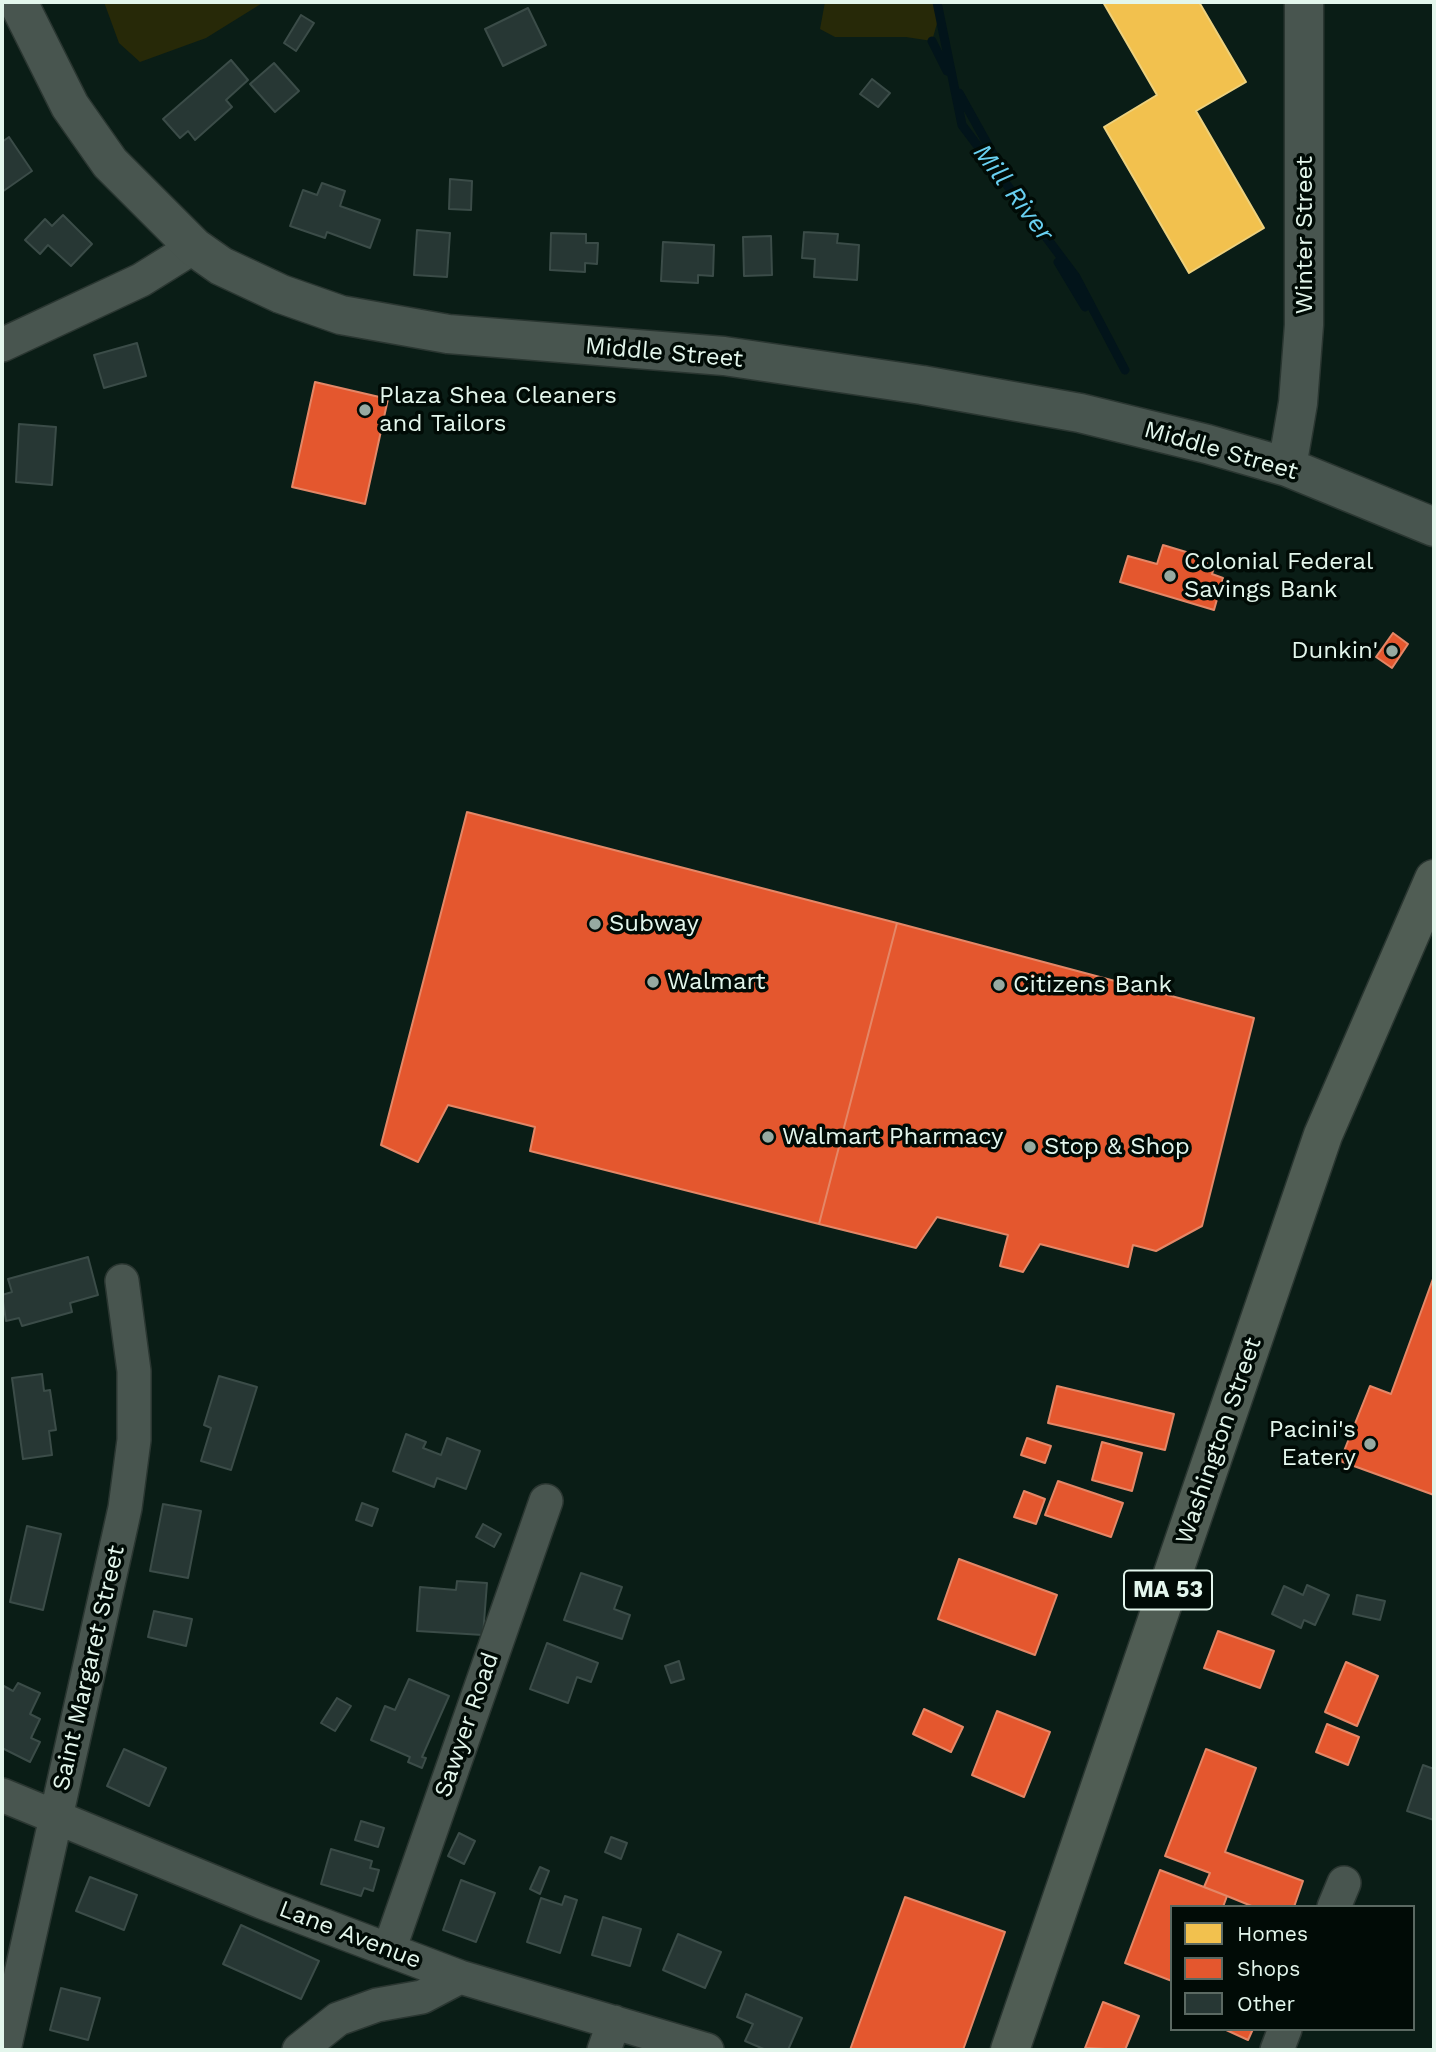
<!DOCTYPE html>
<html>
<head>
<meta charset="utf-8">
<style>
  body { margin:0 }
  #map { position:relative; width:1436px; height:2052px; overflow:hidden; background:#0a1d16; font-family:"Work Sans",sans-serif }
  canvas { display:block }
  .frame { position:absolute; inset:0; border:4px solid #e3f6ec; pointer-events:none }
  .legend { position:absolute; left:1170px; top:1905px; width:245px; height:126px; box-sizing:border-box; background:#010b06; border:2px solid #5b6962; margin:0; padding:9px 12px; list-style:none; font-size:21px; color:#e3f6ec }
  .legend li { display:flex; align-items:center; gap:14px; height:35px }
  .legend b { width:35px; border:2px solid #5b6962 }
</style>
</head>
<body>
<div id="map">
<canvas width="1436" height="2052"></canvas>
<div class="frame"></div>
<ul class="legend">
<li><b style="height:19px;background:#f2c14e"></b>Homes</li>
<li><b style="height:19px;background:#e4572e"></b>Shops</li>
<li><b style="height:19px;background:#273734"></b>Other</li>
</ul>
</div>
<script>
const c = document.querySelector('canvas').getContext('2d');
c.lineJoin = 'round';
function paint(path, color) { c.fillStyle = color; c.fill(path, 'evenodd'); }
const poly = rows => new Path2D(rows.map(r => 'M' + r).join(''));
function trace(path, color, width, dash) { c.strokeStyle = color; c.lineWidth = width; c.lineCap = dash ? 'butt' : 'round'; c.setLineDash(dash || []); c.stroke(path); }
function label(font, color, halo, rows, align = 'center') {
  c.font = font + ' "Work Sans",sans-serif'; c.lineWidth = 7; c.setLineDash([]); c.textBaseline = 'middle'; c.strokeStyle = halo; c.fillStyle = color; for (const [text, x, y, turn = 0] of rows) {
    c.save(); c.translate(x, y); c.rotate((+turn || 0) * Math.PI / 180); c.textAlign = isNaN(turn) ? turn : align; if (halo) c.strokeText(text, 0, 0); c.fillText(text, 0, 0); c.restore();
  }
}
paint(poly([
  [104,2,264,2,206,38,140,62,119,43],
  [825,2,943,2,932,41,906,37,835,37,820,29]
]), '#272908');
const homes = poly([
  [1103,2,1199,2,1246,82,1196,111,1264,228,1189,273,1104,127,1157,95,1103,2]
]);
paint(homes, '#f2c14e');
trace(homes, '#eed17d', 2);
const shops = poly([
  [315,382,388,399,365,504,292,487,315,382],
  [1163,545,1216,561,1212,574,1223,578,1214,610,1120,582,1128,556,1157,564,1163,545],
  [1393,633,1408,644,1392,668,1376,657,1393,633],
  [467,812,897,923,819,1224,530,1151,535,1127,448,1105,418,1162,381,1145,467,812],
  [897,923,1254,1018,1202,1226,1156,1251,1133,1245,1128,1267,1040,1244,1023,1272,1000,1266,1008,1235,937,1217,916,1248,819,1224,897,923],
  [1434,1276,1434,1495,1340,1461,1370,1386,1391,1394,1434,1276],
  [1057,1386,1174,1414,1165,1450,1048,1423,1057,1386],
  [1027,1438,1051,1446,1045,1463,1021,1455,1027,1438],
  [1102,1442,1142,1453,1132,1491,1092,1480,1102,1442],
  [1058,1481,1123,1503,1111,1537,1045,1515,1058,1481],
  [1024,1491,1045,1499,1036,1524,1014,1517,1024,1491],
  [959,1559,1057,1595,1035,1655,938,1619,959,1559],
  [1218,1631,1274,1651,1260,1688,1204,1668,1218,1631],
  [1346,1662,1378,1676,1357,1726,1325,1712,1346,1662],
  [924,1709,963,1727,951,1752,913,1734,924,1709],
  [997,1711,1050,1732,1024,1797,972,1775,997,1711],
  [1327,1724,1359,1737,1348,1765,1316,1752,1327,1724],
  [1206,1749,1256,1768,1225,1852,1303,1881,1294,1907,1254,1907,1227,1896,1204,1887,1210,1873,1165,1856,1206,1749],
  [1160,1870,1227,1896,1223,1907,1172,1907,1172,1981,1125,1963,1160,1870],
  [905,1897,1005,1932,963,2050,850,2050,905,1897],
  [1103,2002,1139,2016,1125,2050,1085,2048,1103,2002],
  [1224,2029,1253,2029,1248,2040,1224,2029]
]);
paint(shops, '#e4572e');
trace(shops, '#e48767', 2);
trace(poly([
  [937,2,962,125,1076,277,1125,370],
  [932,41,947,71],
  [959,93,1003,172],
  [1058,262,1085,307]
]), '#02141a', 9);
const building = poly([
  [528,8,546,45,503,66,485,29,528,8],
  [301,15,314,23,296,51,284,43,301,15],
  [231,60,248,80,226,100,232,107,195,140,188,131,180,138,163,119,231,60],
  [274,63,299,91,275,112,250,84,274,63],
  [872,79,890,93,878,107,860,94,872,79],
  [9,137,32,171,2,192,2,142,9,137],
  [450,179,472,181,471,210,449,209,450,179],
  [322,183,345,191,340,206,380,220,370,248,327,232,325,238,290,226,303,190,317,195,322,183],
  [63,215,92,244,71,266,48,245,40,254,25,240,45,219,52,226,63,215],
  [417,230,450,233,447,277,414,275,417,230],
  [804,232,838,234,837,243,859,245,857,280,814,277,815,259,802,258,804,232],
  [551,233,586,234,586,243,598,243,597,264,585,263,585,272,550,270,551,233],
  [771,236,772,275,744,276,743,237,771,236],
  [663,242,714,245,713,276,698,275,698,283,661,281,663,242],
  [137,343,146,376,104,388,94,355,137,343],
  [19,424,56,427,52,485,16,482,19,424],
  [88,1257,98,1295,70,1303,72,1312,22,1326,19,1318,6,1321,2,1295,12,1292,8,1279,88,1257],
  [42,1374,44,1391,50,1390,56,1430,49,1431,52,1455,23,1459,12,1378,42,1374],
  [219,1376,257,1387,231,1470,201,1461,211,1428,204,1425,219,1376],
  [406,1434,426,1442,423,1448,441,1455,447,1438,480,1451,466,1489,437,1478,434,1487,393,1471,406,1434],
  [362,1503,378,1509,372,1526,356,1520,362,1503],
  [163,1504,201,1511,188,1578,150,1571,163,1504],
  [483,1524,501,1534,494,1547,476,1537,483,1524],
  [27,1526,61,1534,43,1610,10,1602,27,1526],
  [581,1573,622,1587,614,1609,630,1615,622,1639,564,1620,581,1573],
  [457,1581,487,1583,483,1635,417,1631,420,1587,456,1590,457,1581],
  [1307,1585,1329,1595,1315,1625,1304,1620,1301,1628,1272,1614,1284,1586,1303,1595,1307,1585],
  [1357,1595,1385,1601,1380,1620,1353,1614,1357,1595],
  [154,1611,192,1619,186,1646,148,1637,154,1611],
  [547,1643,598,1663,591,1682,577,1677,568,1703,530,1689,547,1643],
  [679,1661,684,1679,671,1683,665,1666,679,1661],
  [409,1679,449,1696,422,1757,426,1758,422,1768,408,1762,410,1757,371,1740,385,1706,395,1710,409,1679],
  [18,1683,40,1693,30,1714,40,1719,31,1738,40,1742,30,1762,2,1748,2,1685,13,1691,18,1683],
  [337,1698,351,1706,335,1731,321,1723,337,1698],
  [124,1749,166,1768,149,1806,107,1786,124,1749],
  [1423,1765,1434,1769,1434,1820,1407,1811,1423,1765],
  [361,1821,384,1828,378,1847,355,1840,361,1821],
  [459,1833,475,1841,464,1864,448,1856,459,1833],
  [611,1837,627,1843,621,1859,605,1852,611,1837],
  [331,1849,372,1861,370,1868,379,1870,373,1891,364,1888,361,1896,321,1884,331,1849],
  [540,1867,549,1871,540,1894,530,1889,540,1867],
  [90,1877,137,1895,124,1930,76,1911,90,1877],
  [461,1880,495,1893,476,1942,443,1930,461,1880],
  [565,1896,577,1900,560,1953,527,1942,541,1898,562,1905,565,1896],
  [603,1917,641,1929,630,1966,592,1955,603,1917],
  [241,1925,319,1961,301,1999,223,1964,241,1925],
  [678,1934,721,1952,705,1988,663,1970,678,1934],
  [61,1988,100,1998,88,2040,50,2030,61,1988],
  [746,1994,802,2018,788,2050,766,2050,745,2041,753,2024,737,2017,746,1994]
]);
paint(building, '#273734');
trace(building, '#3b4c48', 2);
const street = poly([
  [2,345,141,280,194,247],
  [2,1795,262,1902,460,1977,707,2050],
  [1334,1907,1344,1883],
  [389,1950,546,1501],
  [4,2050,125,1508,134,1440,134,1371,122,1281],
  [299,2050,338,2019,377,2005,422,1997,460,1977],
  [604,2050,614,2022],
  [1277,2050,1285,2029]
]);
const secondary = poly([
  [18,2,70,106,110,163,194,247,221,266,281,294,341,315,448,334,724,356,922,385,1080,413,1207,444,1287,467,1434,527],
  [1287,467,1298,403,1304,325,1304,2]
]);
const primary = poly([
  [1010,2050,1323,1135,1434,879]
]);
trace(street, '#2a3631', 36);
trace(secondary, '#2a3631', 41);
trace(primary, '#2a3631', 41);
trace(street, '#48554f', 33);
trace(secondary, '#48554f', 38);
trace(primary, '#505d54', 38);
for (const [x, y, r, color] of [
  [365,410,7,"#97aaa1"],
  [1170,576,7,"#97aaa1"],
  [1392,651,7,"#97aaa1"],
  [595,924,7,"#97aaa1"],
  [653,982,7,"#97aaa1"],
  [999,985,7,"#97aaa1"],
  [768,1137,7,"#97aaa1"],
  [1030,1147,7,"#97aaa1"],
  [1370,1444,7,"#97aaa1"]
]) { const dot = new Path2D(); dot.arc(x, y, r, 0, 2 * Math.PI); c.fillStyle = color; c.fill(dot); trace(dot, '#010b06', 2.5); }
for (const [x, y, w] of [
  [1168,1590,88]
]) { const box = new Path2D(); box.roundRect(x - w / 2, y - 19.5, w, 39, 5); c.fillStyle = '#010b06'; c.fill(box); trace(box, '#e3f6ec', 2); }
label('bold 23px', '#e3f6ec', null, [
  ["MA 53",1168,1590]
]);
label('24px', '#e3f6ec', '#010b06', [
  ["Winter Street",1305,235,-90],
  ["Middle Street",664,353,5],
  ["Middle Street",1221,451,16],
  ["Washington Street",1219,1441,-71],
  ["Saint Margaret Street",89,1668,-77],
  ["Sawyer Road",467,1725,-71],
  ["Lane Avenue",350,1935,21]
]);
label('24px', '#e3f6ec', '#010b06', [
  ["Plaza Shea Cleaners",379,396],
  ["and Tailors",379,424],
  ["Colonial Federal",1184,562],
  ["Savings Bank",1184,590],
  ["Dunkin'",1378,651,"right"],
  ["Subway",609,924],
  ["Walmart",667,982],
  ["Citizens Bank",1013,985],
  ["Walmart Pharmacy",782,1137],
  ["Stop & Shop",1044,1147],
  ["Pacini's",1356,1430,"right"],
  ["Eatery",1356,1458,"right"]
], 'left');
label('italic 26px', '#68d0f1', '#010b06', [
  ["Mill River",1013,193,53]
]);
</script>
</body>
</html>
